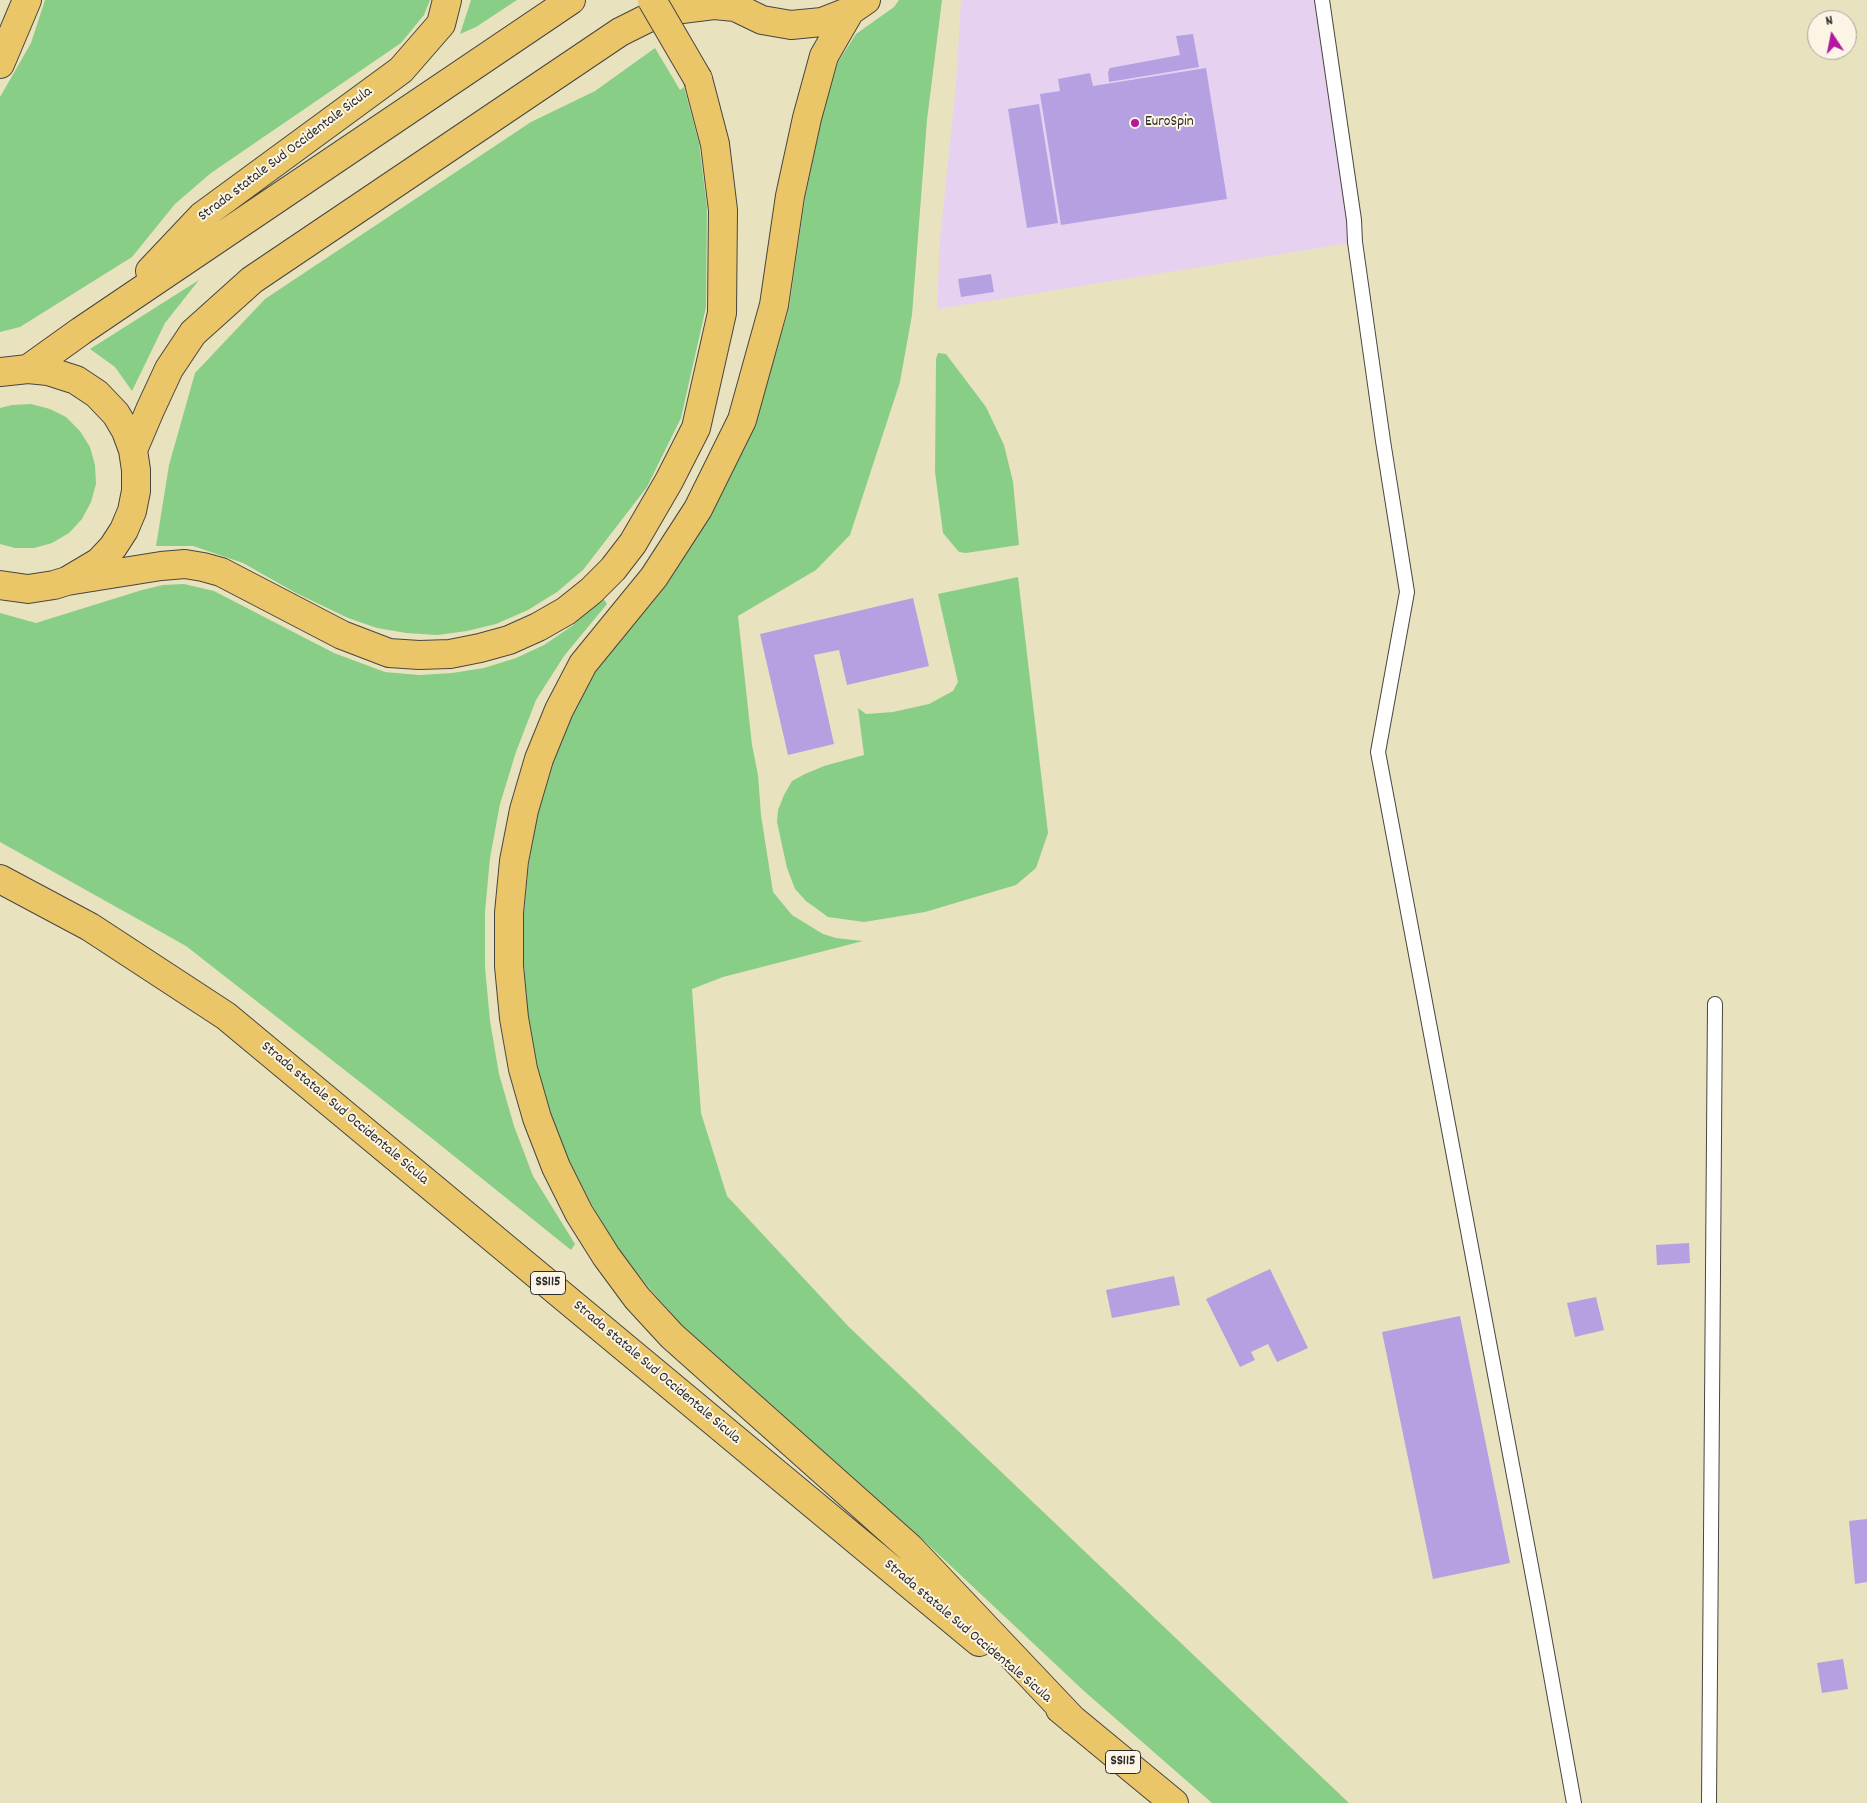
<!DOCTYPE html>
<html>
<head>
<meta charset="utf-8">
<style>
  body { margin:0 }
  #map { position:relative; width:1867px; height:1803px; overflow:hidden; background:#e9e2bf; font-family:Dekko,sans-serif }
  canvas { display:block }
  .north { position:absolute; left:1807px; top:10px; width:50px; height:50px; box-sizing:border-box; background:#fcf5e5; border:1px solid #a8a49b; border-radius:50%; rotate:349deg; font-size:14px; font-weight:700; line-height:20px; text-align:center; color:#2b2b2b }
  .north::after { content:''; display:block; margin:auto; width:18px; height:22px; background:#b5179e; clip-path:polygon(50% 0,100% 100%,50% 72%,0 100%) }
</style>
</head>
<body>
<div id="map">
<canvas width="1867" height="1803"></canvas>
<div class="north">N</div>
</div>
<script>
const c = document.querySelector('canvas').getContext('2d');
c.lineJoin = 'round';
function paint(path, color) { c.fillStyle = color; c.fill(path, 'evenodd'); }
const poly = rows => new Path2D(rows.map(r => 'M' + r).join(''));
function trace(path, color, width, dash) { c.strokeStyle = color; c.lineWidth = width; c.lineCap = dash ? 'butt' : 'round'; c.setLineDash(dash || []); c.stroke(path); }
function label(font, color, halo, rows, align = 'center') {
  c.font = font + ' Dekko,sans-serif'; c.lineWidth = 4; c.setLineDash([]); c.textBaseline = 'middle'; c.strokeStyle = halo; c.fillStyle = color; for (const [text, x, y, turn = 0] of rows) {
    c.save(); c.translate(x, y); c.rotate((+turn || 0) * Math.PI / 180); c.textAlign = isNaN(turn) ? turn : align; if (halo) c.strokeText(text, 0, 0); c.fillText(text, 0, 0); c.restore();
  }
}
paint(poly([
  [961,0,1318,0,1350,243,937,309,940,240,956,85]
]), '#e6d2f0');
paint(poly([
  [45,0,430,0,424,15,401,43,211,173,175,204,132,257,20,327,0,332,0,97,31,43],
  [471,0,517,0,476,27,460,34],
  [899,0,942,0,927,120,912,315,900,382,850,535,816,570,738,616,752,745,758,775,761,815,773,892,792,915,823,934,836,938,863,941,723,977,692,989,701,1113,727,1196,849,1327,1349,1803,1212,1803,1084,1691,920,1537,682,1325,649,1288,618,1248,592,1205,569,1160,551,1114,537,1065,528,1016,524,965,524,914,529,863,538,813,553,764,572,717,595,672,666,586,711,516,755,425,789,308,805,198,821,121,838,62,856,34,894,7],
  [655,48,680,90,684,87,699,143,707,207,706,307,681,418,647,487,583,570,557,592,528,610,496,624,467,631,437,635,406,633,377,628,348,618,296,593,243,563,193,546,156,546,169,465,195,373,265,299,531,122,595,91],
  [199,280,165,323,132,391,115,367,90,349],
  [938,353,946,354,986,407,1004,445,1013,482,1019,545,966,553,959,552,943,533,935,472,936,359],
  [31,404,50,409,66,417,80,431,90,447,95,465,96,484,91,502,82,519,69,533,52,543,34,548,15,548,0,544,0,408,12,405],
  [1018,577,1048,833,1036,868,1016,885,925,912,864,922,828,917,806,901,795,889,787,868,777,822,778,810,784,795,792,781,805,774,824,766,864,755,858,708,866,714,893,712,929,704,953,691,958,682,938,594],
  [184,584,214,591,334,653,385,672,419,675,452,673,484,668,516,658,544,645,572,626,603,598,607,604,564,656,536,700,516,752,500,804,490,858,485,912,485,967,490,1021,499,1074,514,1126,533,1176,575,1244,571,1250,429,1136,186,946,0,842,0,613,36,623,142,590,163,585]
]), '#89ce87');
paint(poly([
  [1193,34,1199,67,1109,82,1108,72,1110,68,1180,55,1176,36],
  [1206,68,1227,199,1061,225,1040,94,1060,91,1058,79,1090,73,1093,86],
  [1039,104,1058,223,1027,228,1008,109],
  [991,274,994,292,961,297,958,279],
  [913,598,929,666,847,685,839,650,814,655,834,744,788,755,760,634],
  [1689,1243,1690,1263,1657,1265,1656,1245],
  [1270,1269,1308,1348,1277,1362,1268,1344,1251,1352,1255,1360,1240,1367,1206,1299],
  [1174,1276,1180,1305,1112,1318,1106,1290],
  [1596,1297,1604,1330,1575,1337,1567,1303],
  [1460,1316,1510,1563,1433,1579,1382,1332],
  [1867,1519,1867,1582,1855,1584,1849,1521],
  [1843,1659,1848,1689,1822,1693,1817,1663]
]), '#b5a1e1');
const lane = poly([
  [1322,0,1354,220,1355,242,1383,441,1407,592,1378,752,1538,1603,1574,1803],
  [1709,1803,1715,1004]
]);
const primary = poly([
  [726,0,735,7,762,20,791,25,822,22,850,11,866,0],
  [850,11,824,56,807,118,790,196,774,305,742,420,698,509,654,577,583,664,559,710,539,759,524,810,514,861,509,913,509,966,514,1018,523,1069,537,1118,556,1167,579,1213,606,1256,637,1298,672,1336,910,1548,1073,1720],
  [0,64,27,0],
  [150,271,202,216,401,70,441,24,447,0],
  [28,369,81,331,571,0],
  [0,372,28,369,48,371,76,380,97,394,116,414,126,431,133,450,136,470,136,491,132,511,124,530,113,547,99,562,67,581,54,585,28,589,0,585],
  [133,450,150,410,169,369,193,333,252,280,620,32,646,19,674,10,714,5,735,7],
  [67,581,161,566,185,564,203,567,221,572,342,635,389,653,419,655,450,654,480,648,509,640,538,627,566,611,591,591,613,569,633,543,669,481,696,428,722,313,723,210,715,144,698,79],
  [0,879,90,927,226,1016,979,1642],
  [1060,1709,1174,1803]
]);
trace(lane, '#484641', 16);
trace(primary, '#484641', 30);
trace(lane, '#fff', 14);
trace(primary, '#ebc669', 28);
const primaryBridge = poly([
  [652,0,698,79]
]);
trace(primaryBridge, '#484641', 30, []);
trace(primaryBridge, '#ebc669', 28);
for (const [x, y, r, color] of [
  [1135,123,5,"#b5179e"]
]) { const dot = new Path2D(); dot.arc(x, y, r, 0, 2 * Math.PI); c.fillStyle = color; c.fill(dot); trace(dot, '#fcf5e5', 2); }
for (const [x, y, w] of [
  [548,1283,35],
  [1123,1762,35]
]) { const box = new Path2D(); box.roundRect(x - w / 2, y - 11.5, w, 23, 4); c.fillStyle = '#fcf5e5'; c.fill(box); trace(box, '#2b2b2b', 1); }
label('bold 14px', '#2b2b2b', null, [
  ["SS115",548,1283],
  ["SS115",1123,1762]
]);
label('15px', '#2b2b2b', '#fcf5e5', [
  ["EuroSpin",1145,123]
], 'left');
label('15px', '#2b2b2b', '#fcf5e5', [
  ["Strada statale Sud Occidentale Sicula",286,155,-37],
  ["Strada statale Sud Occidentale Sicula",344,1114,40],
  ["Strada statale Sud Occidentale Sicula",656,1373,40],
  ["Strada statale Sud Occidentale Sicula",967,1632,40]
]);
</script>
</body>
</html>
